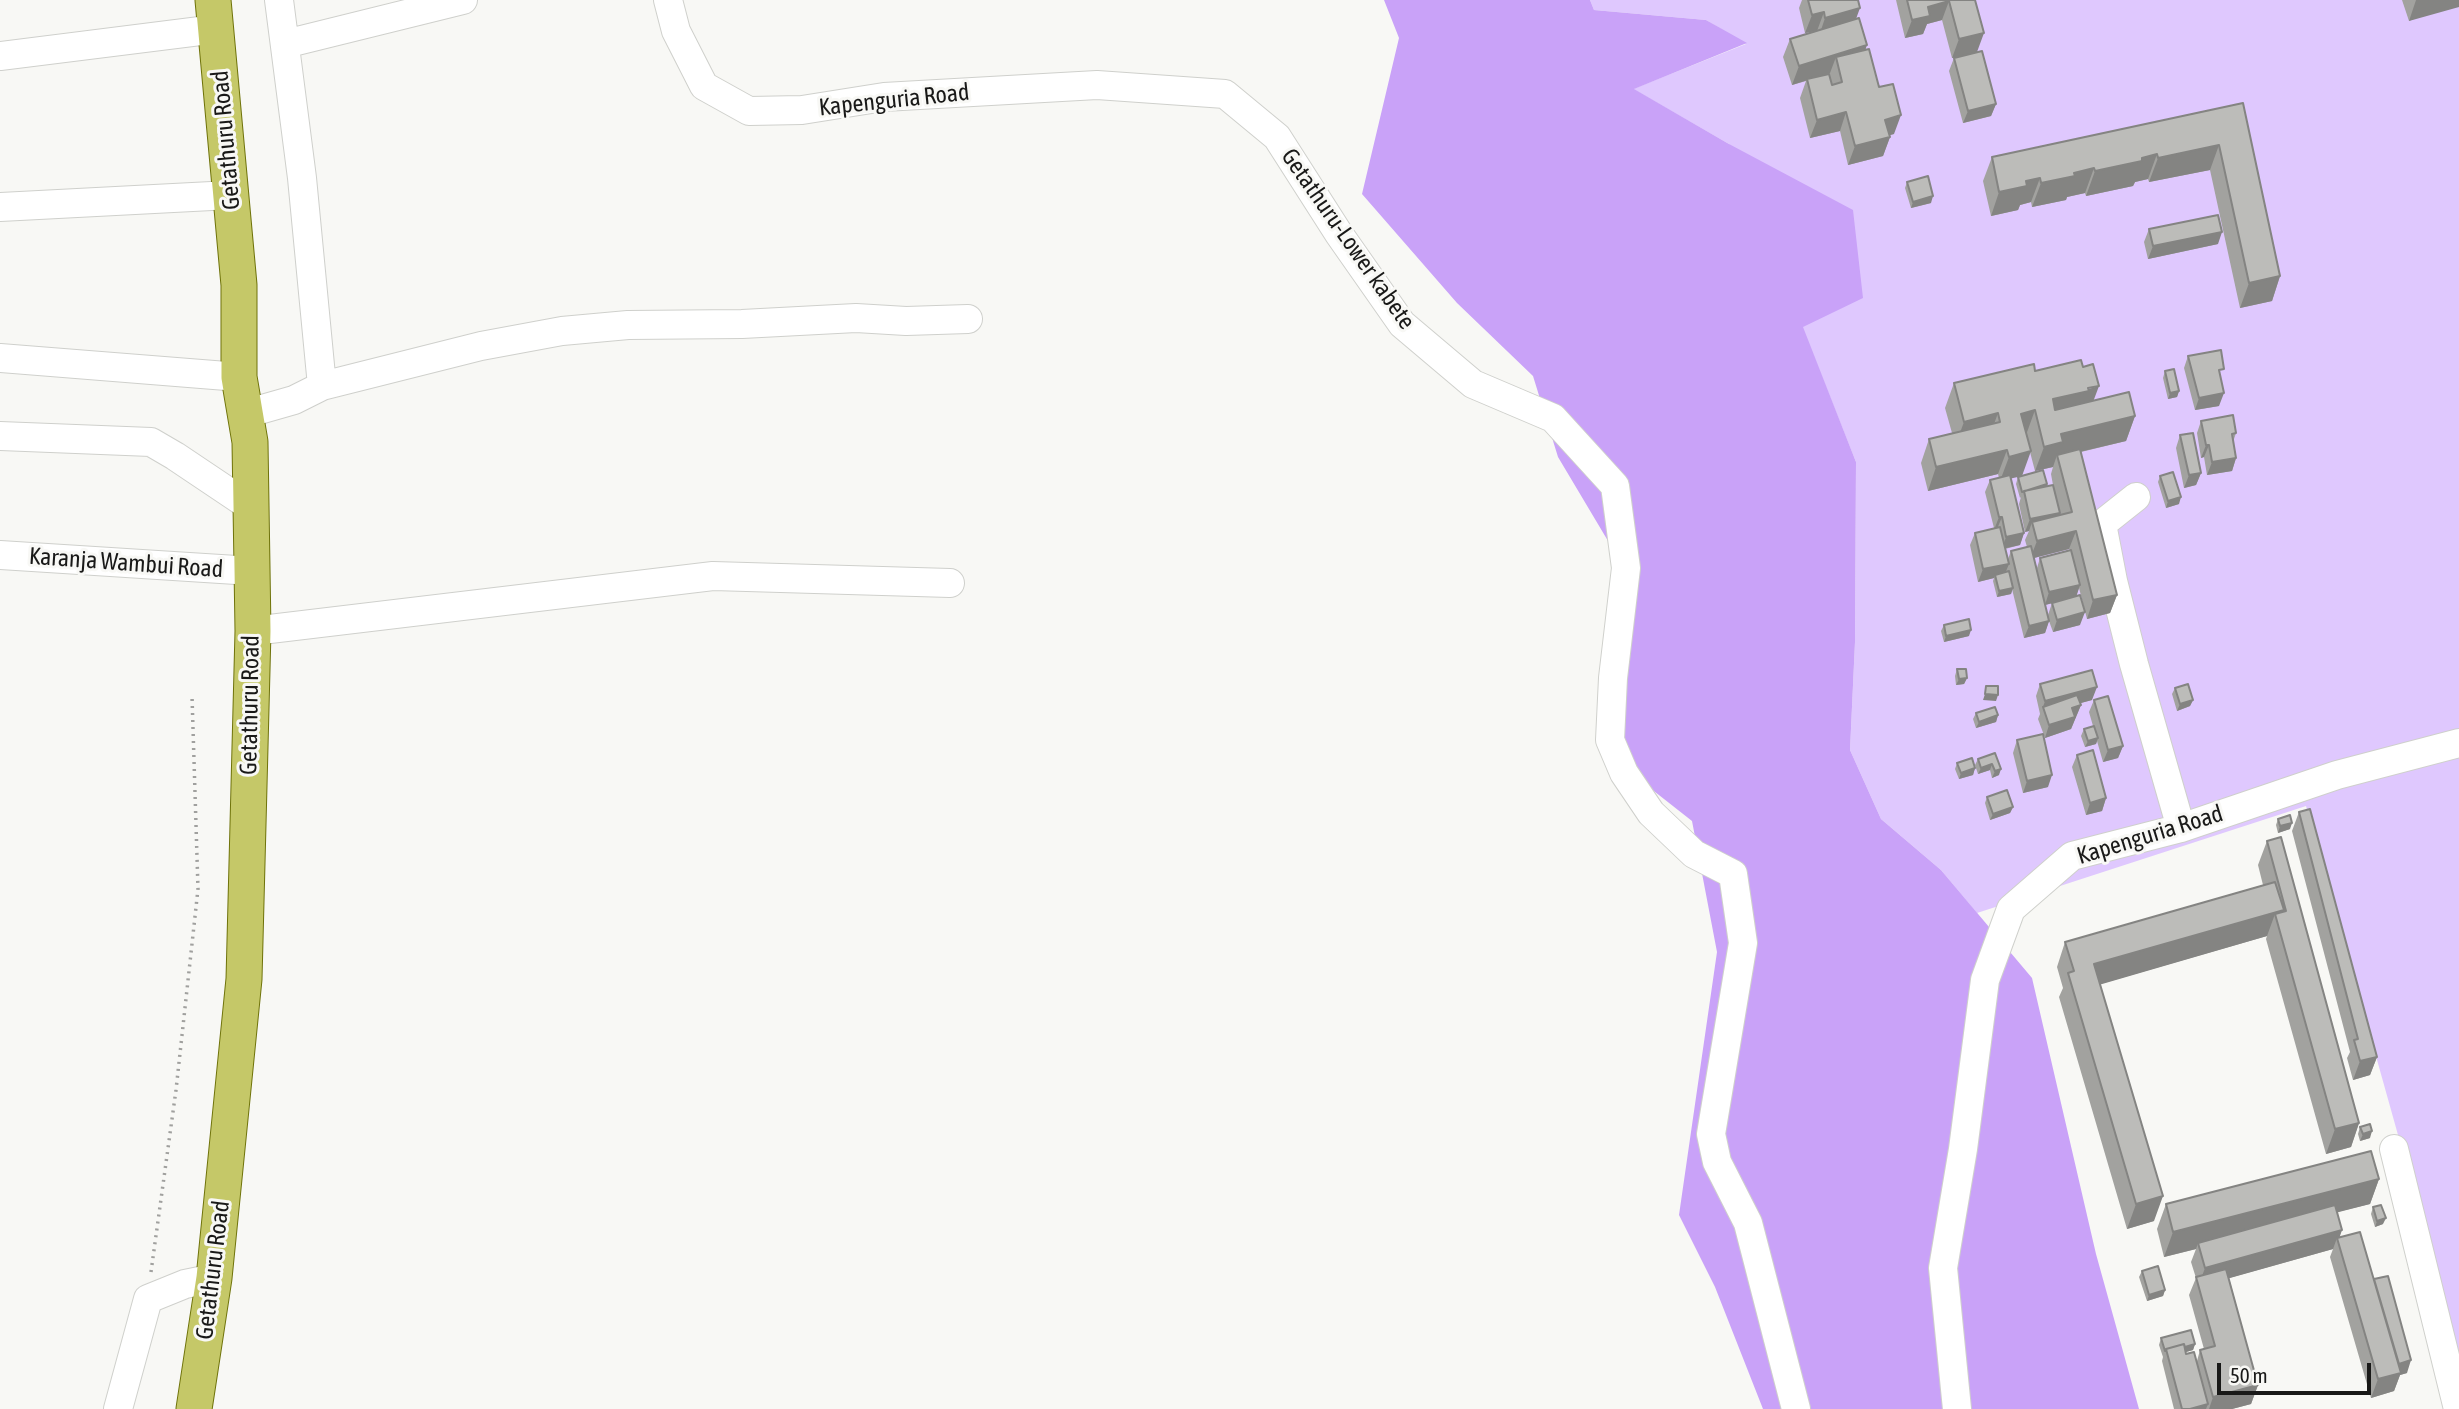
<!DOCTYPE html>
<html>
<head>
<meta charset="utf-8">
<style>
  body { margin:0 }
  #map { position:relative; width:2459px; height:1409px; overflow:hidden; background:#f8f8f5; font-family:"Asap Condensed",sans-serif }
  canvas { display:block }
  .scale { position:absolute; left:2217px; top:1363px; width:154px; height:32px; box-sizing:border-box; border:4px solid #191918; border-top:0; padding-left:9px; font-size:21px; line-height:24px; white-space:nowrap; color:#191918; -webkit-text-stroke:5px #f8f8f5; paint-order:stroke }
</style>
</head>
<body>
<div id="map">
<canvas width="2459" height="1409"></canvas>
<div class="scale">50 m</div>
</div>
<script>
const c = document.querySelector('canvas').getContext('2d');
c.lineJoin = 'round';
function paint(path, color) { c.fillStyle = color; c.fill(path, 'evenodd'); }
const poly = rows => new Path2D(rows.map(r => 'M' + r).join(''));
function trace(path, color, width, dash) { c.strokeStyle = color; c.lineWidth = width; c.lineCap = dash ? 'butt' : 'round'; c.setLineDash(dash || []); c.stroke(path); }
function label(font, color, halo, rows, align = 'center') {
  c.font = font + ' "Asap Condensed",sans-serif'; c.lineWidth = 6; c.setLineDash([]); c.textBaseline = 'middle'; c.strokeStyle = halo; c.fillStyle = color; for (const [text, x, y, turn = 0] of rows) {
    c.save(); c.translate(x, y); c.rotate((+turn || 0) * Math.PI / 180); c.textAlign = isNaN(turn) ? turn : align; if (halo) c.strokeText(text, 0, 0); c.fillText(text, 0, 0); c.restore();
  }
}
paint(poly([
  [1590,0,2459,0,2459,1353,2306,806,1977,913,1941,870,1881,819,1850,750,1855,642,1856,462,1729,144,1633,89,1746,44,1706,20,1594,10]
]), '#dfc8fe');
paint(poly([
  [1384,0,1590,0,1594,10,1706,20,1747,43,1634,89,1729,144,1853,210,1863,298,1803,327,1856,462,1855,642,1850,750,1881,819,1941,870,2032,978,2096,1254,2139,1409,1763,1409,1715,1287,1679,1215,1717,952,1692,821,1608,755,1614,551,1558,457,1533,376,1457,303,1362,194,1399,38]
]), '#c9a2f8');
const minor = poly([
  [668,0,676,31,704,86,749,111,802,110,884,97,1097,85,1225,94,1277,137,1339,234,1402,324,1473,384,1553,418,1615,486,1626,568,1613,678,1610,740,1624,773,1651,813,1694,854,1733,874,1743,943,1711,1134,1717,1162,1748,1223,1796,1409],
  [285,44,463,0],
  [0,56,216,29],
  [0,207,231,195],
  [0,358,239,377],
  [322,386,481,346,562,331,628,325,742,324,856,318,906,321,968,319],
  [245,414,294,400,322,386,302,178,279,0],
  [0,436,151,442,175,456,251,507],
  [2136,497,2102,524,2113,581,2134,664,2181,828],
  [0,555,252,571],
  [253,631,713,576,950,583],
  [2394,1149,2458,1409],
  [118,1409,148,1299,185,1284,214,1278],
  [1957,1409,1943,1268,1963,1149,1985,980,2011,909,2072,856,2181,828,2337,775,2459,743]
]);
const major = poly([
  [194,1409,214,1278,244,979,253,631,250,442,239,377,239,285,213,0]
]);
trace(minor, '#cfd0cc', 30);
trace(major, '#6f730a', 37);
trace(poly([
  [151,1272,176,1090,198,889,192,696]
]), '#a0a09e', 3.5, [2, 5]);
trace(minor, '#fff', 28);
trace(major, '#c5c868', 35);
paint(poly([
  [1802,0,1858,0,1856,19,1894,134,1889,135,1890,137,1883,156,1848,165,1840,131,1810,138,1800,98,1806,81,1792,85,1783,57,1790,39,1817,31,1805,33,1799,8],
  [1896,0,1975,0,1977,52,1952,58,1942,20,1927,24,1923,34,1905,38],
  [2402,0,2459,0,2409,21],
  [1954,58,1996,104,1991,116,1963,123,1949,71],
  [2243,103,2280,276,2272,301,2240,308,2210,170,2149,182,2148,179,2135,182,2133,186,2086,196,2085,193,2067,197,2066,200,2032,207,2031,202,2020,205,2018,210,1991,216,1983,181,1992,157],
  [1907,182,1931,203,1911,208,1905,188],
  [2149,229,2218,244,2148,259,2144,242],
  [2188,356,2221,377,2219,406,2195,410,2184,368],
  [2035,371,2093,401,2135,416,2126,441,2081,452,2117,595,2110,613,2087,619,2079,588,2076,597,2080,625,2053,632,2049,621,2045,633,2024,638,2012,589,2011,594,1997,597,1993,581,1994,578,1978,582,1970,545,1975,533,1994,528,1985,492,1990,480,1999,478,1998,474,1928,491,1921,463,1929,439,1952,433,1945,408,1954,383],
  [2030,452,2035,471,2053,467,2051,474,2053,485,2047,486,2047,484,2018,477,2016,484,2020,498,2021,497,2019,504,2025,532,2029,531,2025,540,2027,547,2011,551,2008,559,2005,549,2020,545,2024,533,2011,478],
  [2055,493,2061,515,2059,515],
  [2069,549,2070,550,2040,558,2037,568,2034,558],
  [2064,600,2052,603,2048,615,2045,605],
  [2165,371,2179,391,2177,397,2168,399,2163,378],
  [2201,421,2236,433,2233,442,2236,458,2232,471,2207,475,2204,457,2201,458,2197,433],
  [2180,435,2201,473,2196,485,2184,488,2176,448],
  [2160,476,2179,504,2166,508,2158,482],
  [1944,625,1969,636,1944,642,1941,631],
  [1957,669,1967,678,1964,684,1956,685,1955,676],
  [2040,684,2092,700,2080,703,2081,705,2071,729,2045,738,2038,719,2040,714,2036,696],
  [2175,688,2193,700,2190,706,2177,711,2172,694],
  [2094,700,2123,746,2118,758,2103,762,2097,741,2096,744,2085,747,2081,736,2084,729,2093,726,2089,712],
  [1976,713,1998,715,1996,722,1976,728,1973,719],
  [2017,740,2048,787,2023,793,2013,753],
  [1995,753,1999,775,1992,778,1990,770,1978,774,1975,765,1978,759],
  [2077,755,2106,798,2102,811,2086,815,2072,767],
  [1957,763,1975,768,1973,775,1959,779,1955,769],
  [1987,797,2013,807,2010,813,1990,820,1985,803],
  [2299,812,2377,1057,2370,1075,2353,1080,2347,1058,2350,1052,2292,831],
  [2278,819,2290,829,2278,833,2276,825],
  [2267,841,2359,1123,2351,1147,2326,1154,2266,939,2267,936,2100,984,2154,1221,2127,1229,2059,997,2063,988,2057,967,2065,942,2263,885,2258,865],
  [2360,1127,2370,1138,2360,1141,2358,1134],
  [2379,1179,2370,1204,2337,1212,2339,1238,2374,1279,2407,1373,2400,1375,2394,1391,2371,1398,2330,1257,2333,1249,2229,1278,2258,1385,2251,1404,2232,1409,2174,1409,2162,1361,2163,1357,2159,1345,2161,1338,2195,1344,2193,1350,2186,1352,2186,1354,2197,1361,2200,1350,2204,1349,2189,1295,2196,1278,2191,1262,2196,1249,2164,1257,2157,1229,2166,1204],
  [2373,1207,2383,1224,2375,1227,2371,1214],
  [2142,1271,2165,1290,2163,1296,2147,1301,2139,1277]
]), '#a2a29f');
paint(poly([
  [2416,0,2459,0,2459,7,2409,21],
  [1949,1,1942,20,1927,24,1923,34,1905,38,1912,20,1928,7],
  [1860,8,1853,27,1819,36,1825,18],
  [1824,12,1817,31,1805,33,1812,15],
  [1984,33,1977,52,1952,58,1959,39],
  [1867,45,1860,64,1836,57,1830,73,1792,85,1799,66],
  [1996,104,1991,116,1963,123,1968,111],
  [1846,112,1840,131,1810,138,1817,120],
  [1901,115,1894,134,1879,138,1885,120],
  [1890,137,1883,156,1848,165,1855,146],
  [2219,145,2210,170,2149,182,2158,158],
  [2157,154,2148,179,2135,182,2133,186,2086,196,2095,171],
  [2094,168,2085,193,2067,197,2066,200,2032,207,2041,183,2074,173],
  [2040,178,2031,202,2020,205,2018,210,1991,216,1999,192,2026,181],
  [1933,196,1931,203,1911,208,1913,202],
  [2222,232,2218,244,2148,259,2153,246],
  [2280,276,2272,301,2240,308,2249,283],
  [2099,386,2090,410,2044,424,2053,399],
  [2179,391,2177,397,2168,399,2170,393],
  [2224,393,2219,406,2195,410,2199,398],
  [2035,410,2026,435,2021,414],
  [1998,413,1989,438,1955,446,1964,422],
  [2135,416,2126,441,2058,457,2057,455,2053,467,2035,471,2044,447,2061,434],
  [2206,445,2209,445,2204,457,2201,458],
  [2007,450,1998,474,1928,491,1936,467],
  [2031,451,2022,476,2000,481,2009,457],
  [2236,458,2232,471,2207,475,2212,462],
  [2201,473,2196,485,2184,488,2189,475],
  [2181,497,2179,504,2166,508,2168,501],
  [2060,513,2055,525,2032,522,2029,531,2025,532,2030,519],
  [1999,517,2002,517,1997,529,1994,530],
  [2076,531,2069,549,2030,559,2037,541],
  [2024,533,2020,545,2002,549,2006,537],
  [2009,564,2004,576,1995,575,1994,578,1978,582,1983,569],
  [2080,585,2076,597,2045,605,2049,592],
  [2013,588,2011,594,1997,597,1999,591],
  [2117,595,2110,613,2087,619,2093,600],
  [2085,612,2080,625,2053,632,2057,620],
  [2049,621,2045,633,2024,638,2029,626],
  [1971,630,1969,636,1944,642,1946,636],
  [1967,678,1964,684,1956,685,1959,679],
  [2097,687,2092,700,2045,713,2043,707,2045,701],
  [1985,694,1998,695,1996,701,1983,700],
  [2193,700,2190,706,2177,711,2180,704],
  [2081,705,2071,729,2045,738,2049,725,2072,708],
  [1998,715,1996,722,1976,728,1979,722],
  [2098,738,2096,744,2085,747,2088,741],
  [2123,746,2118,758,2103,762,2108,750],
  [1992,764,1990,770,1978,774,1981,768],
  [1975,768,1973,775,1959,779,1961,773],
  [2001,769,1999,775,1992,778,1995,771],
  [2052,775,2048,787,2023,793,2027,781],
  [2106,798,2102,811,2086,815,2090,803],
  [2013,807,2010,813,1990,820,1993,814],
  [2292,823,2290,829,2278,833,2280,826],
  [2284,910,2278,924,2275,914,2267,936,2085,989,2094,964],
  [2377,1057,2370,1075,2353,1080,2360,1061],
  [2359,1123,2351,1147,2326,1154,2335,1129],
  [2372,1131,2370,1138,2360,1141,2363,1134],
  [2379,1179,2370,1204,2199,1248,2198,1243,2196,1249,2164,1257,2173,1232],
  [2163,1196,2154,1221,2127,1229,2136,1204],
  [2386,1218,2383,1224,2375,1227,2377,1221],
  [2342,1230,2338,1242,2337,1238,2333,1249,2198,1287,2205,1268],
  [2165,1290,2163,1296,2147,1301,2149,1295],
  [2195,1344,2193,1350,2169,1357,2167,1352],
  [2411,1360,2407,1373,2400,1375,2394,1391,2371,1398,2378,1379,2398,1364],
  [2258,1385,2251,1404,2232,1409,2209,1409,2213,1397],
  [2208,1404,2206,1409,2190,1409]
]), '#848482');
const building = poly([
  [1808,0,1858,0,1860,8,1825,18,1824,12,1812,15,1808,0],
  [1907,0,1975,0,1984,33,1959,39,1949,1,1928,7,1930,16,1912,20,1907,0],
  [1859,18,1867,45,1799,66,1790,39,1859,18],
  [1869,49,1879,87,1893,84,1901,115,1885,120,1890,137,1855,146,1846,112,1817,120,1807,79,1829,74,1832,85,1842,82,1836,57,1869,49],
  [1982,51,1996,104,1968,111,1954,58,1982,51],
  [2243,103,2280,276,2249,283,2219,145,2158,158,2157,154,2142,158,2142,161,2095,171,2094,168,2074,173,2075,176,2041,183,2040,178,2026,181,2027,186,1999,192,1992,157,2243,103],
  [1928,176,1933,196,1913,202,1907,182,1928,176],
  [2218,215,2222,232,2153,246,2149,229,2218,215],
  [2221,350,2224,369,2219,370,2224,393,2199,398,2188,356,2221,350],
  [2081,360,2083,367,2093,364,2099,386,2088,388,2089,391,2053,399,2055,410,2129,392,2135,416,2061,434,2063,442,2044,447,2035,410,2021,414,2031,451,2009,457,2007,450,1936,467,1929,439,2000,422,1998,413,1964,422,1954,383,2034,364,2035,371,2081,360],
  [2174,369,2179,391,2170,393,2165,371,2174,369],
  [2233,415,2236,433,2232,434,2236,458,2212,462,2209,445,2206,445,2201,421,2233,415],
  [2193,433,2201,473,2189,475,2180,435,2193,433],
  [2080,449,2117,595,2093,600,2076,531,2037,541,2032,522,2072,512,2057,455,2080,449],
  [2043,470,2047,484,2022,492,2018,477,2043,470],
  [2173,472,2181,497,2168,501,2160,476,2173,472],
  [2010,475,2024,533,2006,537,2002,517,1999,517,1990,480,2010,475],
  [2053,485,2060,513,2030,519,2024,491,2053,485],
  [2000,527,2009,564,1983,569,1975,533,2000,527],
  [2031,546,2049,621,2029,626,2011,551,2031,546],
  [2071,550,2080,585,2049,592,2040,558,2071,550],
  [2009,571,2013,588,1999,591,1995,575,2009,571],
  [2080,595,2085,612,2057,620,2052,603,2080,595],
  [1969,619,1971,630,1946,636,1944,625,1969,619],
  [1957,669,1966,669,1967,678,1959,679,1957,669],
  [2092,670,2097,687,2045,701,2040,684,2092,670],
  [2188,684,2193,700,2180,704,2175,688,2188,684],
  [1986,686,1998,686,1998,695,1985,694,1986,686],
  [2077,695,2081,705,2072,708,2075,717,2049,725,2043,707,2077,695],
  [2108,696,2123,746,2108,750,2094,700,2108,696],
  [1995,707,1998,715,1979,722,1976,713,1995,707],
  [2094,726,2098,738,2088,741,2084,729,2094,726],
  [2043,734,2052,775,2027,781,2017,740,2043,734],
  [2093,750,2106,798,2090,803,2077,755,2093,750],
  [1995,753,2001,769,1995,771,1992,764,1981,768,1978,759,1995,753],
  [1972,758,1975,768,1961,773,1957,763,1972,758],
  [2007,790,2013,807,1993,814,1987,797,2007,790],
  [2310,809,2377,1057,2360,1061,2354,1040,2358,1039,2299,812,2310,809],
  [2290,815,2292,823,2280,826,2278,819,2290,815],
  [2281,837,2359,1123,2335,1129,2275,914,2286,911,2267,841,2281,837],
  [2275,882,2284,910,2094,964,2163,1196,2136,1204,2068,973,2074,971,2065,942,2275,882],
  [2370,1124,2372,1131,2363,1134,2360,1127,2370,1124],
  [2371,1151,2379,1179,2173,1232,2166,1204,2371,1151],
  [2335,1205,2342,1230,2205,1268,2198,1243,2335,1205],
  [2381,1205,2386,1218,2377,1221,2373,1207,2381,1205],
  [2360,1232,2401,1373,2378,1379,2337,1238,2360,1232],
  [2158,1266,2165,1290,2149,1295,2142,1271,2158,1266],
  [2226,1269,2258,1385,2213,1397,2200,1350,2215,1346,2196,1277,2226,1269],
  [2388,1276,2411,1360,2399,1364,2374,1279,2388,1276],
  [2191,1330,2195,1344,2185,1347,2184,1344,2166,1349,2165,1351,2161,1338,2191,1330],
  [2184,1344,2186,1354,2194,1352,2208,1404,2190,1409,2182,1409,2166,1349,2184,1344]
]);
paint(building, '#bcbcb9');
trace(building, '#848482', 2);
label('24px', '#191918', '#f8f8f5', [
  ["Kapenguria Road",894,100,-6],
  ["Getathuru Road",226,140,-95],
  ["Getathuru-Lower kabete",1348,239,55],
  ["Karanja Wambui Road",126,563,4],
  ["Getathuru Road",250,705,-89],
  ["Kapenguria Road",2150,835,-17],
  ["Getathuru Road",213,1270,-83]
]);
</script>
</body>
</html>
